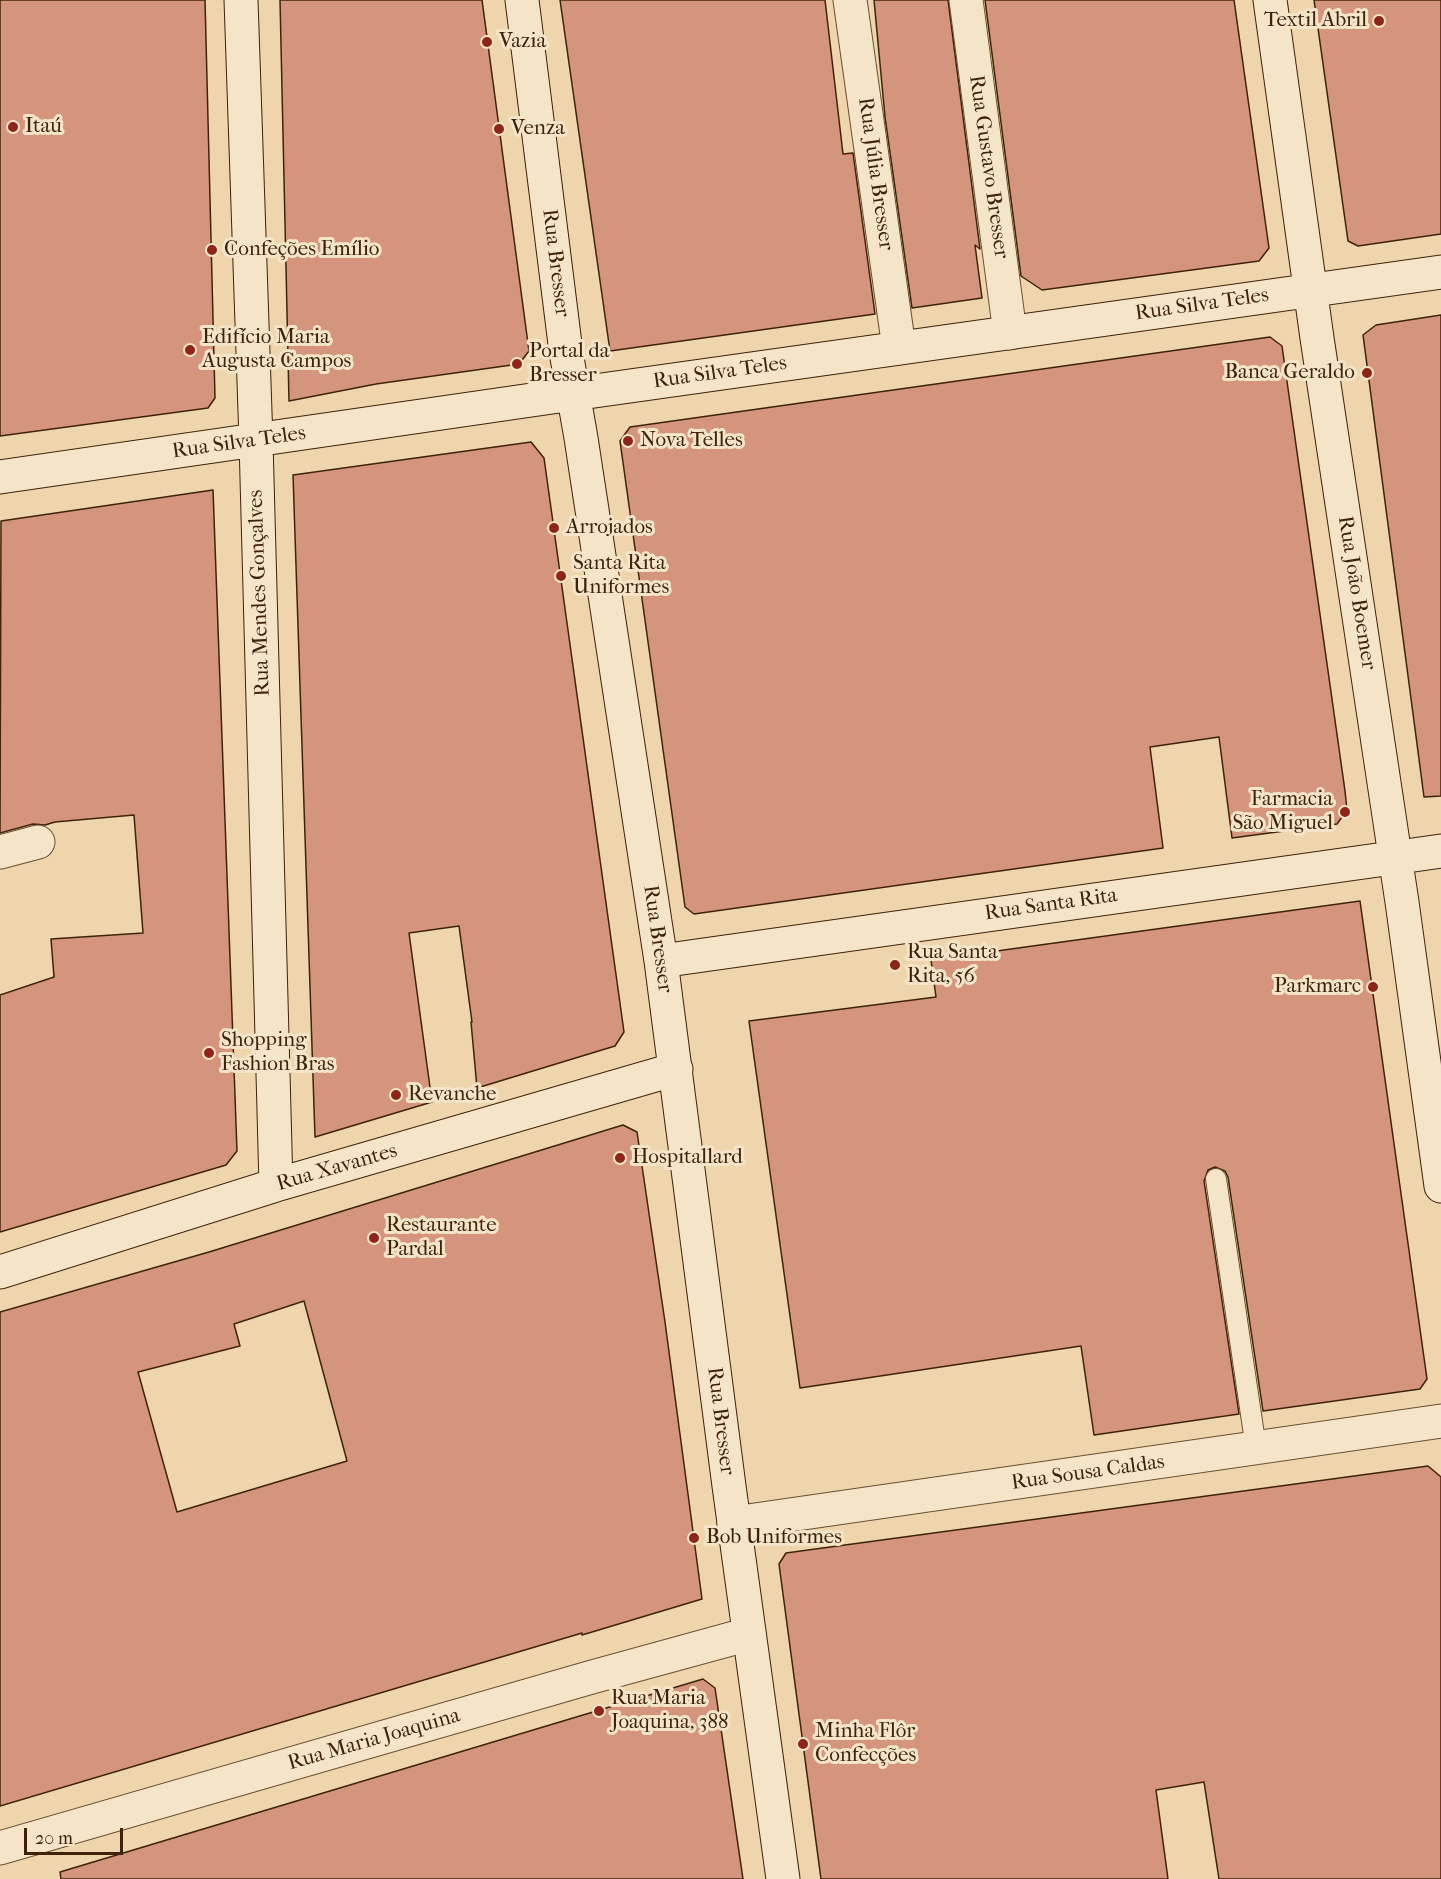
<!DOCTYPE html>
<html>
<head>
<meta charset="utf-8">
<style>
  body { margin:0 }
  #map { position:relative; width:1441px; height:1879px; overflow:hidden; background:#eed5ab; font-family:"IM FELL French Canon",serif }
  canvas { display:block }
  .scale { position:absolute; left:24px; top:1828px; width:99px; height:27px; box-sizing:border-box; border:3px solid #3e230a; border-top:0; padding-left:8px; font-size:18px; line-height:21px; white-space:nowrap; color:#3e230a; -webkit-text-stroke:4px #f4e4c8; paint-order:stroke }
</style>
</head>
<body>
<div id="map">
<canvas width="1441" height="1879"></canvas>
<div class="scale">20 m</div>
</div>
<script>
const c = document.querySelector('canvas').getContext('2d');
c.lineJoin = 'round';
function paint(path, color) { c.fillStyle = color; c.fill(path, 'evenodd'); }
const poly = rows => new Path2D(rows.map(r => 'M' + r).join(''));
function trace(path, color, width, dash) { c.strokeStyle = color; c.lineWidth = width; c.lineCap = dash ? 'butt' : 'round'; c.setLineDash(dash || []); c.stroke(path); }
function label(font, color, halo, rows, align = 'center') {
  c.font = font + ' "IM FELL French Canon",serif'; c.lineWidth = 6; c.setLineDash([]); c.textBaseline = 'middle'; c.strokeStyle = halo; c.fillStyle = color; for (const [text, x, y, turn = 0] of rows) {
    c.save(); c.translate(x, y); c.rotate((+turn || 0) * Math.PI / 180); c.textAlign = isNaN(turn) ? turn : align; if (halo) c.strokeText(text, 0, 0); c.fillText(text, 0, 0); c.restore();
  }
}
const building = poly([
  [0,0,205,0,215,398,208,408,0,436,0,0],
  [280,0,482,0,529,351,519,364,376,384,289,401,280,0],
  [560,0,825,0,843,154,853,153,875,314,610,351,560,0],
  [874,0,948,0,980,249,975,245,982,298,912,308,885,117,874,0],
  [985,0,1234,0,1269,248,1259,261,1042,290,1021,276,985,0],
  [1314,0,1441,0,1441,234,1358,246,1348,241,1314,0],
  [1441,315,1441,796,1424,797,1363,335,1376,325,1441,315],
  [1270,337,1282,346,1345,791,1347,810,1337,824,1232,838,1219,737,1150,747,1163,848,694,914,685,907,620,441,630,427,1270,337],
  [531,442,544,458,624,1032,615,1046,477,1088,471,1022,472,1022,459,926,409,933,432,1102,315,1137,293,475,531,442],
  [213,490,237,1151,226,1165,0,1232,0,995,54,977,51,939,143,933,134,815,55,822,45,825,33,824,0,833,1,521,213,490],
  [1360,901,1427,1379,1420,1389,1263,1411,1228,1177,1225,1171,1215,1167,1208,1170,1204,1181,1239,1414,1094,1435,1081,1346,800,1388,749,1021,936,997,931,960,1360,901],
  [623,1125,637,1132,665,1322,702,1599,582,1635,582,1633,0,1806,0,1312,209,1252,623,1125],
  [304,1301,347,1461,177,1512,138,1372,240,1346,234,1324,304,1301],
  [1428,1466,1441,1477,1441,1879,1219,1879,1204,1782,1156,1790,1168,1879,821,1879,779,1564,786,1553,1428,1466],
  [703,1679,715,1688,743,1879,61,1879,60,1872,703,1679]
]);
paint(building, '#d5957d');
trace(building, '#3e230a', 1.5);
const lane = poly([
  [1216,1179,1256,1448]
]);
const street = poly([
  [850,0,899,348],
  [966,0,1010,333],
  [0,852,38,842],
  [734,1523,1441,1421],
  [0,1848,592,1677,749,1634]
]);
const secondary = poly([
  [241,0,256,441,276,1185],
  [522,0,566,352,581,438,661,961,729,1486,783,1879],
  [1270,0,1317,338,1402,902,1441,1186],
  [0,477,573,394,1441,272],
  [661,961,1441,851],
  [0,1272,276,1185,676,1069]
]);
trace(lane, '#6a5032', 22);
trace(street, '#6a5032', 35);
trace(secondary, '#3e230a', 35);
trace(lane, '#f4e4c8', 20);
trace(street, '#f4e4c8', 33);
trace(secondary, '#f4e4c8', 33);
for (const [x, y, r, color] of [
  [1379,21,6,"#8f2418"],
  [487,42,6,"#8f2418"],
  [13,127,6,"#8f2418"],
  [499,129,6,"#8f2418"],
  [212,250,6,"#8f2418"],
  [190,350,6,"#8f2418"],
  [517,364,6,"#8f2418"],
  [1367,373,6,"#8f2418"],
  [628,441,6,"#8f2418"],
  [554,528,6,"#8f2418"],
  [561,576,6,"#8f2418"],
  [1345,812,6,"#8f2418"],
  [895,965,6,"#8f2418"],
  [1373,987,6,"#8f2418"],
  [209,1053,6,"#8f2418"],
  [396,1095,6,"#8f2418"],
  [620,1158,6,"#8f2418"],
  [374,1238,6,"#8f2418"],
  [694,1538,6,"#8f2418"],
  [599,1711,6,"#8f2418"],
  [803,1744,6,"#8f2418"]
]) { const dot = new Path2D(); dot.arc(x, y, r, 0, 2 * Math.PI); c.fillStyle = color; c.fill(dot); trace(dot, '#f4e4c8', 2); }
label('21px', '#3e230a', '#f4e4c8', [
  ["Textil Abril",1367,21,"right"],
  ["Vazia",499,42],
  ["Itaú",25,127],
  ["Venza",511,129],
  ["Confeções Emílio",224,250],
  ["Edifício Maria",202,338],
  ["Augusta Campos",202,362],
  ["Portal da",529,352],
  ["Bresser",529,376],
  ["Banca Geraldo",1355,373,"right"],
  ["Nova Telles",640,441],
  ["Arrojados",566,528],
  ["Santa Rita",573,564],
  ["Uniformes",573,588],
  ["Farmacia",1333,800,"right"],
  ["São Miguel",1333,824,"right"],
  ["Rua Santa",907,953],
  ["Rita, 56",907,977],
  ["Parkmarc",1361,987,"right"],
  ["Shopping",221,1041],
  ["Fashion Bras",221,1065],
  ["Revanche",408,1095],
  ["Hospitallard",632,1158],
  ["Restaurante",386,1226],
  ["Pardal",386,1250],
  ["Bob Uniformes",706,1538],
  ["Rua Maria",611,1699],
  ["Joaquina, 388",611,1723],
  ["Minha Flôr",815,1732],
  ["Confecções",815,1756]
], 'left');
label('21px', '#3e230a', '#f4e4c8', [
  ["Rua Gustavo Bresser",988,167,82],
  ["Rua Júlia Bresser",875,174,82],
  ["Rua Bresser",555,263,83],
  ["Rua Silva Teles",1202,305,-8],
  ["Rua Silva Teles",720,373,-8],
  ["Rua Silva Teles",239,443,-8],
  ["Rua Mendes Gonçalves",260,593,-92],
  ["Rua João Boemer",1356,593,81],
  ["Rua Santa Rita",1051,905,-8],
  ["Rua Bresser",657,939,82],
  ["Rua Xavantes",337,1168,-16],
  ["Rua Bresser",720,1421,83],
  ["Rua Sousa Caldas",1088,1473,-8],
  ["Rua Maria Joaquina",374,1740,-16]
]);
</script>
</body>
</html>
